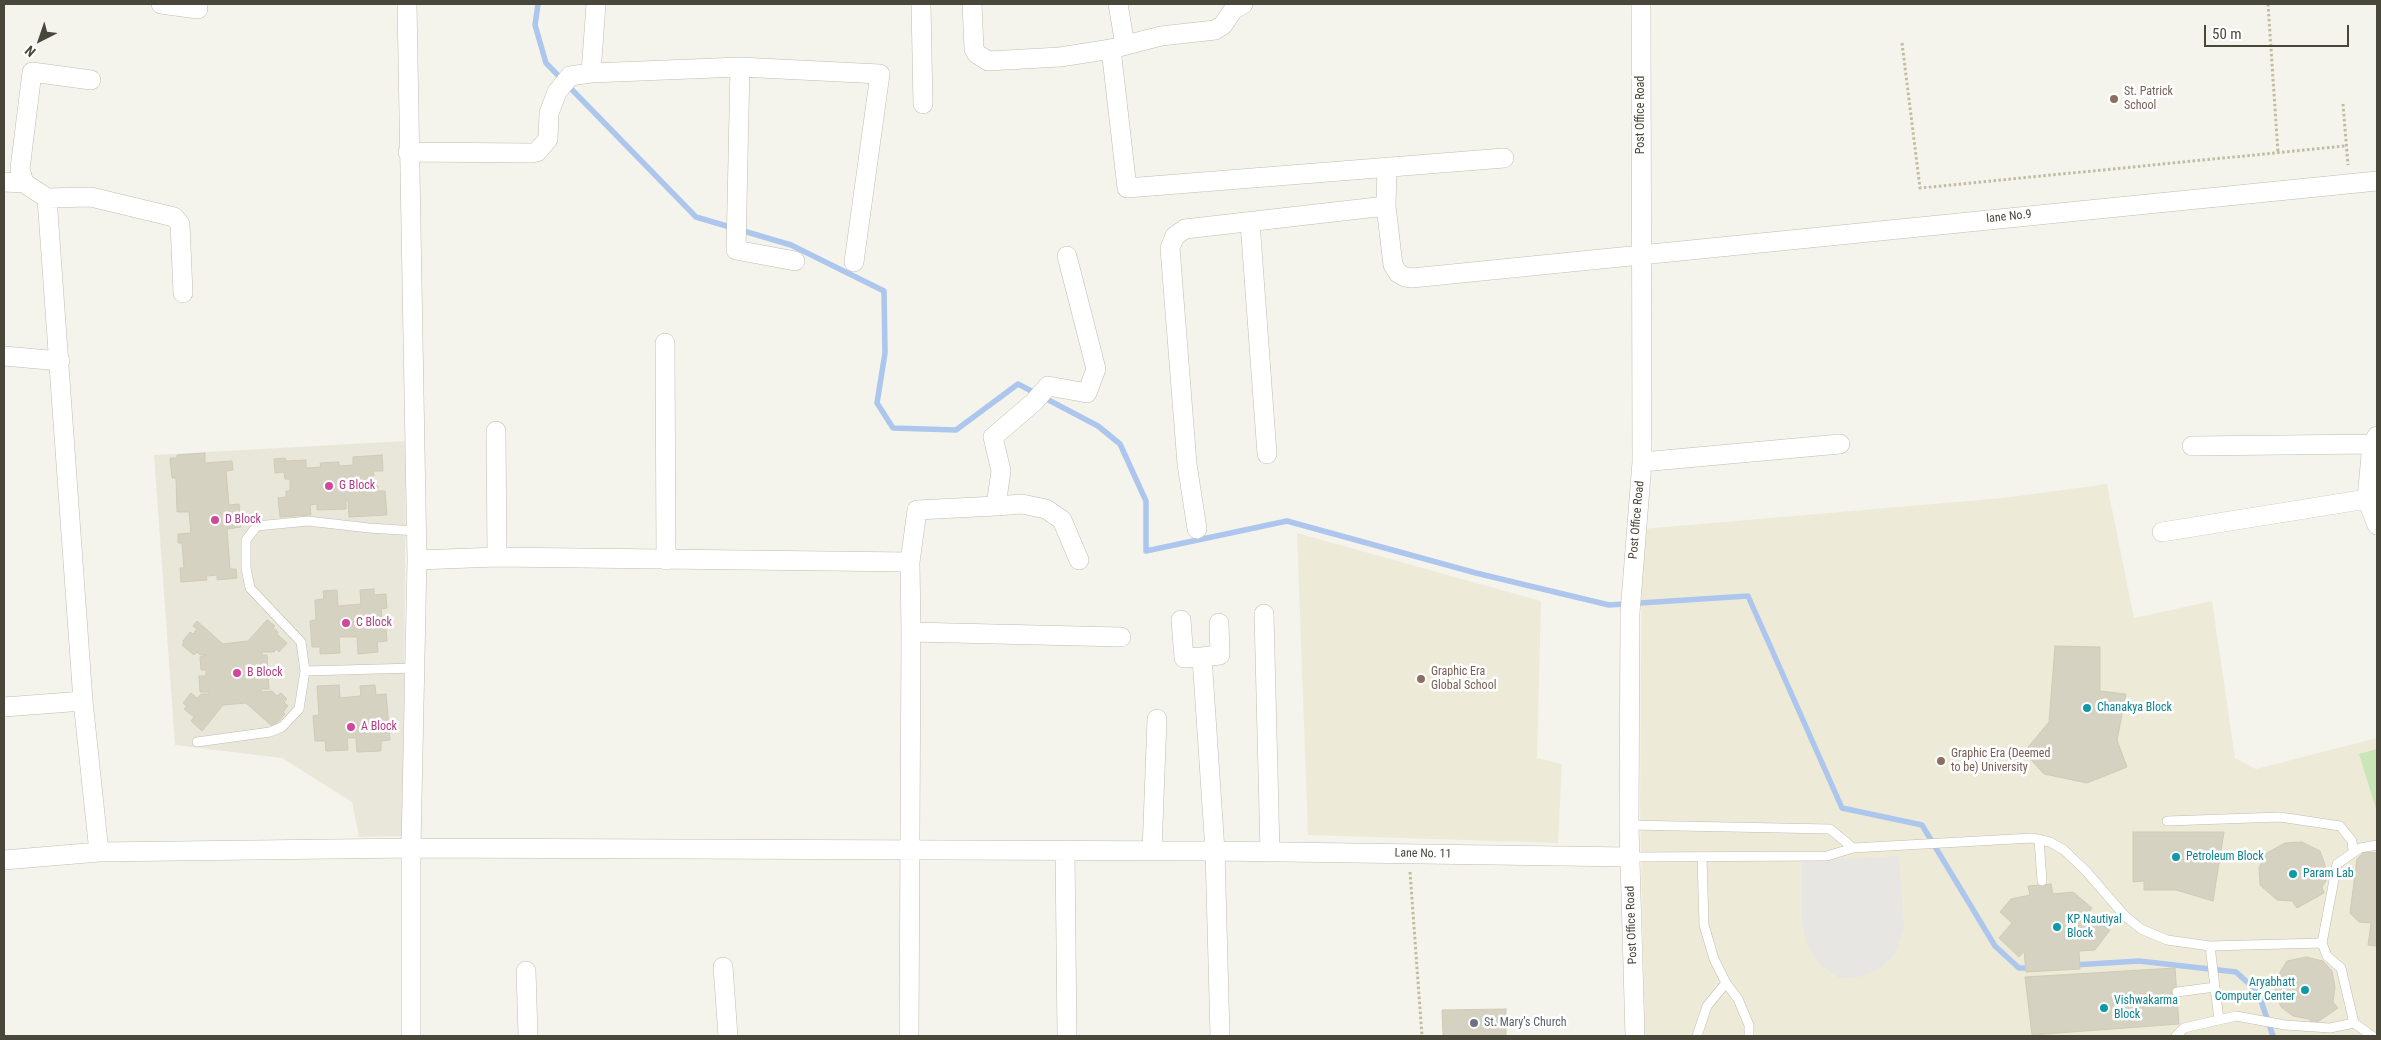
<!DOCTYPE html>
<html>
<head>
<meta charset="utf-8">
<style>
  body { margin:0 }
  #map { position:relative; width:2381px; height:1040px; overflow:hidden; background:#f5f4ec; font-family:"Roboto Condensed",sans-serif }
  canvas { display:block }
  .frame { position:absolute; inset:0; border:5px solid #49463a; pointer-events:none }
  .north { position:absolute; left:15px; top:15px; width:50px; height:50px; -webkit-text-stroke:4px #fff; paint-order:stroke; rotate:221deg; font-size:14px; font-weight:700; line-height:20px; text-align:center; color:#49463a }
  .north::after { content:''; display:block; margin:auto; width:18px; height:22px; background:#49463a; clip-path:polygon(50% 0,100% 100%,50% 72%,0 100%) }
  .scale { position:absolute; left:2204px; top:25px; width:145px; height:22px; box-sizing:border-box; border:2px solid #49463a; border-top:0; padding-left:6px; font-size:15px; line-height:18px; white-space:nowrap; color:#49463a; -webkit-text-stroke:4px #fff; paint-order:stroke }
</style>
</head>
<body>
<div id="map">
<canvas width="2381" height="1040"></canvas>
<div class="frame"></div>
<div class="north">N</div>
<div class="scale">50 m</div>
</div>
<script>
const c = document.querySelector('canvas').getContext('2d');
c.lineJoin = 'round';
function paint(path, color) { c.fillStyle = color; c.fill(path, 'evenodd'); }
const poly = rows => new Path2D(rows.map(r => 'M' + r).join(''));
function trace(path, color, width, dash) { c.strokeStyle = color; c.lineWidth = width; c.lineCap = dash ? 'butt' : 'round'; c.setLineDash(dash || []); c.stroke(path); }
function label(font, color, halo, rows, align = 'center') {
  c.font = font + ' "Roboto Condensed",sans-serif'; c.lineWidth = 5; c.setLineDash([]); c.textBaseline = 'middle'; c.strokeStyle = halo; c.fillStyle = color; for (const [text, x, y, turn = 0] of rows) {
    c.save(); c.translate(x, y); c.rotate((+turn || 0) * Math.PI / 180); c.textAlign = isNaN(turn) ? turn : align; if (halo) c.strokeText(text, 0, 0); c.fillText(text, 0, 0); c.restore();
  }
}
paint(poly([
  [406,441,403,836,359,837,352,802,282,758,175,745,154,455]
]), '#e8e7da');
paint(poly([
  [2107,484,2134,618,2212,601,2235,758,2256,769,2377,738,2377,1036,1645,1036,1640,805,1642,529,2003,498],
  [1297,533,1541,601,1537,758,1562,764,1558,843,1308,835]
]), '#edebd7');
paint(poly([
  [2377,749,2377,812,2359,754]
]), '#c8e6b8');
paint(poly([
  [1899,856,1904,926,1896,953,1879,969,1859,977,1839,978,1819,964,1807,944,1802,922,1802,861]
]), '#e7e6e3');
trace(poly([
  [538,4,535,25,546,63,696,217,791,245,884,291,885,353,877,403,893,428,956,430,1018,384,1098,426,1120,444,1146,501,1146,551,1287,521,1476,573,1609,605,1748,596,1842,808,1922,825,1995,946,2019,968,2031,968],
  [2073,965,2139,961,2236,972,2258,992,2273,1036]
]), '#adc6ed', 5.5);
const building = poly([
  [205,453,205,463,232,461,233,470,226,471,229,505,239,504,241,527,227,529,230,569,236,569,237,578,217,580,217,575,206,576,207,580,181,582,180,568,184,568,182,543,178,543,178,534,191,533,189,512,177,512,176,478,172,478,170,458,177,458,177,455,205,453],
  [382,455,383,471,373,471,374,476,367,477,367,486,378,486,378,491,385,491,387,515,349,517,348,500,346,500,346,509,317,510,317,504,310,505,311,515,280,517,278,498,286,497,286,491,290,491,290,479,285,479,284,472,275,473,274,459,285,458,286,461,306,460,306,468,321,467,320,463,339,462,339,466,353,465,353,457,382,455],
  [374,589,374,595,386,594,387,608,381,609,383,626,386,626,387,641,377,642,378,652,358,654,357,637,339,637,340,653,320,654,320,647,312,647,310,621,316,620,315,600,324,599,323,591,337,590,338,606,361,604,360,590,374,589],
  [267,620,275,626,273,628,278,632,277,634,287,643,279,652,276,649,274,652,262,652,262,655,267,655,269,689,261,689,261,692,272,691,277,696,281,693,287,699,284,702,288,706,283,712,285,714,273,727,246,703,223,705,202,731,191,721,194,717,184,709,187,706,183,703,191,693,197,698,201,694,209,694,209,692,200,692,199,676,206,676,206,670,201,670,200,657,207,655,200,655,197,652,194,655,182,645,184,642,183,641,190,632,193,634,197,629,193,626,197,621,223,644,248,641,267,620],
  [2055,646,2100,647,2100,691,2126,694,2117,740,2127,767,2087,783,2044,774,2024,752,2049,722,2055,646],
  [339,685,340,698,361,696,360,686,375,685,376,695,386,694,390,740,381,741,381,751,357,752,356,738,347,738,348,750,326,751,325,741,315,741,313,716,319,715,317,686,339,685],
  [2133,832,2224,832,2213,901,2176,890,2144,890,2144,881,2133,882,2133,832],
  [2302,842,2320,851,2325,865,2326,881,2322,887,2324,893,2297,908,2292,901,2277,900,2260,885,2259,868,2265,854,2285,843,2302,842],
  [2364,852,2377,853,2377,946,2368,945,2371,923,2359,922,2350,913,2357,859,2364,852],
  [2051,884,2053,894,2073,892,2092,908,2089,913,2110,930,2095,950,2079,951,2080,969,2026,972,2024,951,2019,957,1999,938,2012,923,2000,912,2011,899,2030,895,2028,886,2051,884],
  [2306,957,2323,961,2332,971,2335,987,2333,1002,2338,1008,2313,1025,2309,1019,2293,1016,2281,1007,2275,993,2276,979,2287,961,2306,957],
  [2175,968,2179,1024,2032,1035,2025,977,2175,968],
  [1506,1009,1506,1036,1443,1036,1442,1010,1506,1009]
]);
paint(building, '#d6d2c2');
trace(building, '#d0cbb5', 1);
const service = poly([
  [305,671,301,642,250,588,246,568,246,540,257,526,308,521,369,528,416,531],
  [197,742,270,732,282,727,299,709,305,671,415,668],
  [2167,821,2280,817,2340,826,2352,841,2353,851],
  [1629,825,1830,829,1853,848],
  [2039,839,2042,881],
  [1630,857,1827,856,1853,848,2032,838,2050,842,2064,850,2086,871,2124,915,2141,929,2167,940,2210,946,2322,943],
  [1702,857,1704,925,1714,959,1726,983,1738,999,1749,1025,1749,1036],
  [2210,946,2219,1020],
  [2177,992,2215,987],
  [1697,1036,1707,1006,1726,983],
  [2176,1036,2184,1028,2236,1016,2285,1025,2330,1028,2354,1023],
  [2372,1036,2354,1023,2341,968,2327,956,2322,943,2337,864,2360,848,2377,845]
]);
const minor = poly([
  [161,4,198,9],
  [407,4,417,560,411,848,411,1036],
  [596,4,591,73,740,67,880,74,854,262],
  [921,4,923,104],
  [972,4,974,49,977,54,988,61,1060,57,1111,49,1161,36,1215,30,1223,25,1233,10,1243,4],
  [1118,4,1125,45],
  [1111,49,1127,188,1504,158],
  [740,67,736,250,795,261],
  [91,80,32,72,20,169,24,183,47,198,83,701,99,852,411,848,1215,851,1630,857],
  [408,152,532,153,537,152,548,139,549,113,557,92,570,76,591,73],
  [1387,167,1386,206,1393,265,1398,273,1405,277,1412,278,2377,181],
  [4,182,24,183],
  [47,198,91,197,174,217,180,224,183,293],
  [1250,222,1267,454],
  [665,343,666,560],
  [4,356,60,361],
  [496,431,497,557],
  [2377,436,2372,444,2367,499,2377,525],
  [2192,446,2372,444],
  [1642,462,1840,444],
  [996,506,1022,504,1046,509,1062,520,1079,560],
  [1197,529,1187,464,1170,248,1175,236,1185,229,1386,206],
  [2162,532,2367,499],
  [417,560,497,557,910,562],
  [1264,614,1270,852],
  [1181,620,1184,658,1202,657,1215,851,1220,1036],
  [911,632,1121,637],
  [1202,657,1220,655,1219,623],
  [4,707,83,701],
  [1065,851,1067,1036],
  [1152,851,1157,719],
  [4,860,99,852],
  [723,967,728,1036],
  [526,971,528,1036],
  [909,1036,911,632,910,562,917,510,996,506,1001,471,993,437,1034,402,1048,386,1087,393,1096,369,1067,256],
  [1635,1036,1629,825,1630,613,1642,462,1641,4]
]);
trace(service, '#c0bdaf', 10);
trace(minor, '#c0bdaf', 20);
trace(poly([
  [2268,4,2278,153],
  [1902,43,1920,188,2345,146],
  [2343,104,2348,165],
  [1410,872,1422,1036]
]), '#c1bca1', 3, [2.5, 2.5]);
trace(service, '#fff', 9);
trace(minor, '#fff', 19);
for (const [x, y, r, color] of [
  [2114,99,5,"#8d6e63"],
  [329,486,5,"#d1479c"],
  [215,520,5,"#d1479c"],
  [346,623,5,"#d1479c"],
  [237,673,5,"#d1479c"],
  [1421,679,5,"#8d6e63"],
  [2087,708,5,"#0f9aa8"],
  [351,727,5,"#d1479c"],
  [1941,761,5,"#8d6e63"],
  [2176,857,5,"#0f9aa8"],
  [2293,874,5,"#0f9aa8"],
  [2057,927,5,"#0f9aa8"],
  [2305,990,5,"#0f9aa8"],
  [2104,1008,5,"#0f9aa8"],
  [1474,1023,5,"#6b7280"]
]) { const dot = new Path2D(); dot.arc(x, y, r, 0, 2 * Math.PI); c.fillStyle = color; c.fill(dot); trace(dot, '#fff', 2); }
label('12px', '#785e54', '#fff', [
  ["St. Patrick",2124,92],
  ["School",2124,106],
  ["Graphic Era",1431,672],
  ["Global School",1431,686],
  ["Graphic Era (Deemed",1951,754],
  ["to be) University",1951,768]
], 'left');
label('12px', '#49463a', '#fff', [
  ["Post Office Road",1641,115,-90],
  ["lane No.9",2009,217,-6],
  ["Post Office Road",1637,520,-85],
  ["Lane No. 11",1423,854,1],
  ["Post Office Road",1632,925,-92]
]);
label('12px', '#b23c85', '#fff', [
  ["G Block",339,486],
  ["D Block",225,520],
  ["C Block",356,623],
  ["B Block",247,673],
  ["A Block",361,727]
], 'left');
label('12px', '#0d838f', '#fff', [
  ["Chanakya Block",2097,708],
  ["Petroleum Block",2186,857],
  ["Param Lab",2303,874],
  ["KP Nautiyal",2067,920],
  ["Block",2067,934],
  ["Aryabhatt",2295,983,"right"],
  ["Computer Center",2295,997,"right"],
  ["Vishwakarma",2114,1001],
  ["Block",2114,1015]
], 'left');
label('12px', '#5b616d', '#fff', [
  ["St. Mary’s Church",1484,1023]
], 'left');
</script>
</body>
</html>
